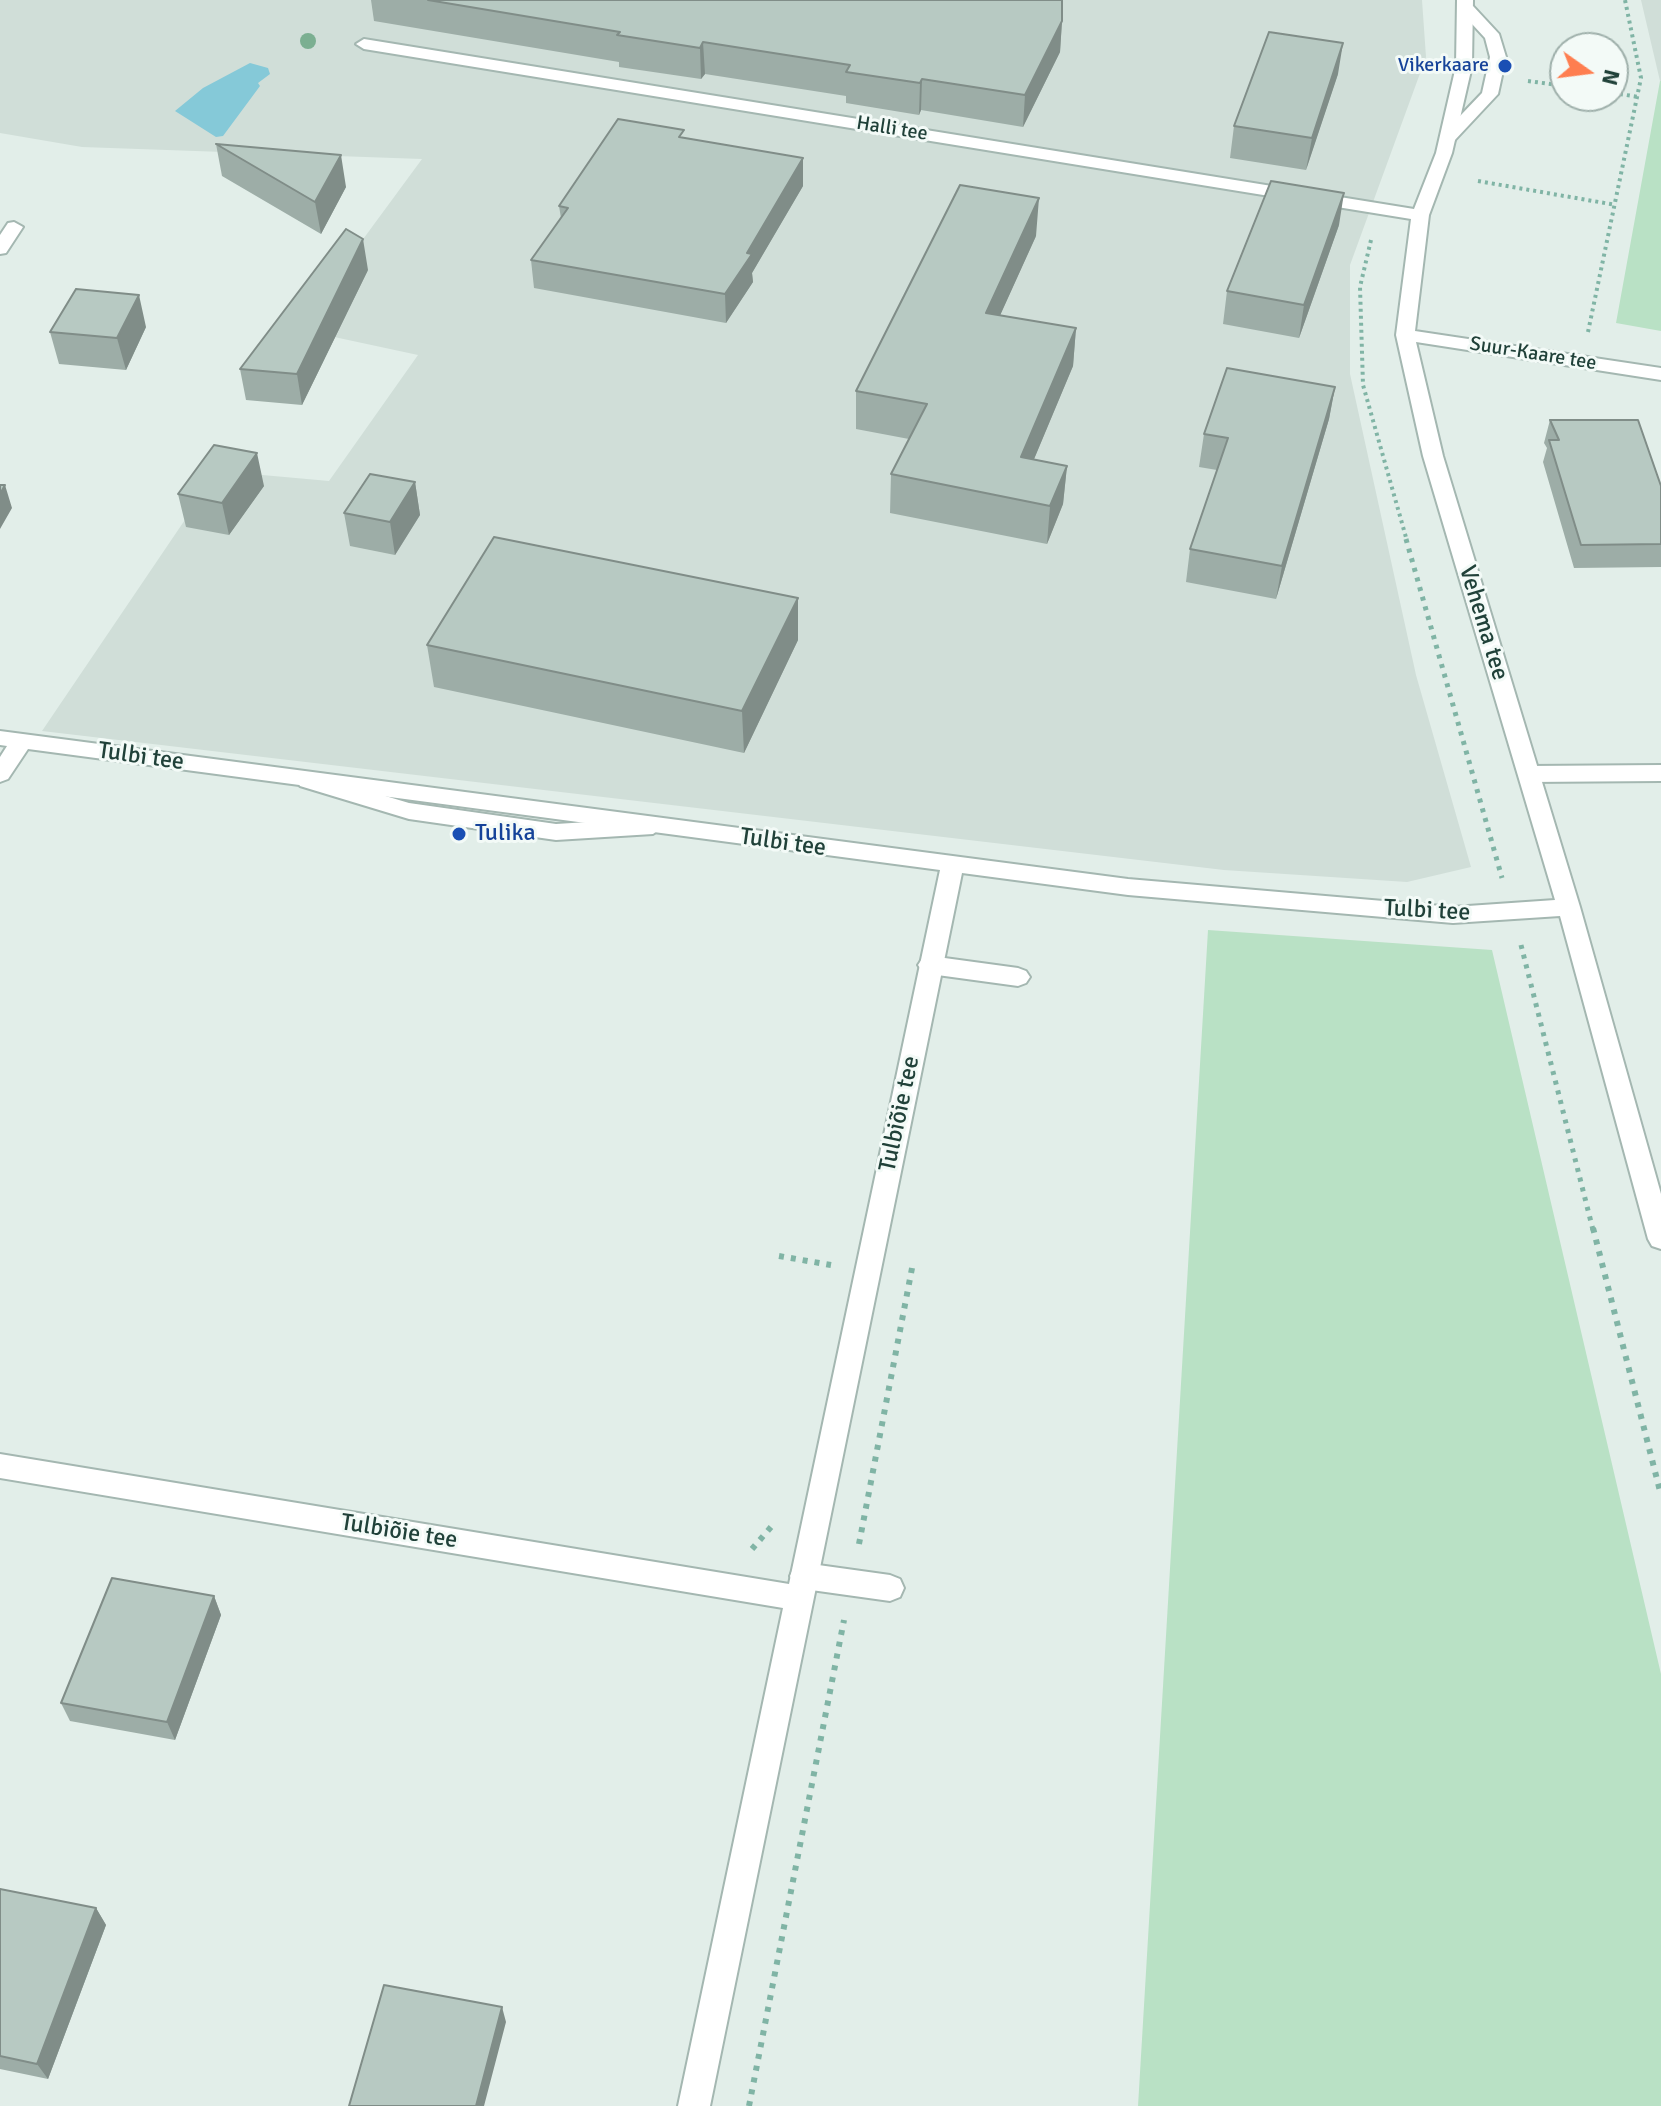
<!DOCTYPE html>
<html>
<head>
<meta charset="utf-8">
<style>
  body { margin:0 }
  #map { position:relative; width:1661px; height:2106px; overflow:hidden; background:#e2eee9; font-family:Signika,sans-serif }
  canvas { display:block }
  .north { position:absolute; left:1549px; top:32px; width:80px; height:80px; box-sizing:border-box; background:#f3faf7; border:2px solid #9fb0ab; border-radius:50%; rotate:104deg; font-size:22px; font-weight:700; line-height:32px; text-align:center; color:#204139 }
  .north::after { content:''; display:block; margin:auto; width:28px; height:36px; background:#fe7e50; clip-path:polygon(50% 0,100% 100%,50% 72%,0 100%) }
</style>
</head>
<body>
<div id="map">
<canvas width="1661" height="2106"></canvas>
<div class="north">N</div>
</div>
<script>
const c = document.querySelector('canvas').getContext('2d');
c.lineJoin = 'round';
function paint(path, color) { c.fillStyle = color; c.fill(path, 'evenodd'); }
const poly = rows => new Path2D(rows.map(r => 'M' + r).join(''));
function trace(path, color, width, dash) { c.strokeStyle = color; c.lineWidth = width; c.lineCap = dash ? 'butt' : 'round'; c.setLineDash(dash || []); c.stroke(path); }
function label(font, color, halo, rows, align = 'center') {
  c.font = font + ' Signika,sans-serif'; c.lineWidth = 6; c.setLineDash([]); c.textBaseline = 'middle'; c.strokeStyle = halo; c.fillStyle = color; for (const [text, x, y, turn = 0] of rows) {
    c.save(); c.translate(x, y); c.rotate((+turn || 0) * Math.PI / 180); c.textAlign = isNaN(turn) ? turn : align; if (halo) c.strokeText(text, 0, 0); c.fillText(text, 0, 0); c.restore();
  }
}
paint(poly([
  [0,0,1422,0,1426,57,1350,265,1350,374,1416,675,1471,867,1407,882,1224,870,42,731,218,471,329,481,418,355,297,329,422,159,82,147,0,133],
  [1641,0,1661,0,1661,81,1660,81]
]), '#d0ded8');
paint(poly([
  [1660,81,1661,81,1661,331,1616,323],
  [1208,930,1492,950,1661,1674,1661,2106,1138,2106]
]), '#b9e1c5');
paint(poly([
  [250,63,268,68,270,74,258,83,260,86,223,136,216,137,175,111,203,88]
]), '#85c9d8');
const lane = poly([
  [1461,6,1473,6,1499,34,1506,57,1498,94,1454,141,1448,142,1440,137,1482,93,1490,57,1485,38,1461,12,1461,6],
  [1661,765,1661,781,1529,782,1518,774,1529,766,1661,765],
  [308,773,409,803,556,824,653,818,664,826,653,834,556,840,409,819,300,786,297,781,300,776,308,773],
  [930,956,1018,968,1026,971,1030,977,1026,983,1018,986,930,974,922,971,918,965,922,959,930,956],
  [804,1563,890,1575,900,1579,904,1588,900,1597,890,1601,804,1589,794,1585,790,1576,794,1567,804,1563]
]);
const street = poly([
  [1457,0,1473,0,1472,66,1452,153,1429,215,1415,331,1661,368,1661,380,1416,342,1443,456,1580,907,1661,1194,1661,1249,1652,1246,1648,1239,1560,916,1453,923,1128,895,962,873,710,2106,678,2106,783,1608,0,1478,0,1454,789,1584,940,870,28,749,8,779,0,782,0,757,7,746,0,745,0,731,1128,879,1453,907,1555,900,1423,456,1396,335,1411,219,364,49,356,44,364,39,1414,209,1436,153,1456,66,1457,0],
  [14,222,23,227,6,253,0,254,0,235,8,223,14,222]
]);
trace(lane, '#a4b7b1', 4);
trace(street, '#a4b7b1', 4);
trace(poly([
  [1528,81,1565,86],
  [1613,93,1639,97],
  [1478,181,1616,205],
  [1371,240,1360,287,1363,385,1407,541],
  [1588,332,1641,78,1625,0]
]), '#80b4a5', 4, [3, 4]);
trace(poly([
  [1406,539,1502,878],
  [1521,945,1593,1230]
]), '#80b4a5', 5, [4, 6]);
trace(poly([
  [1593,1228,1661,1495],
  [779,1256,831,1265],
  [859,1544,913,1263],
  [752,1549,771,1527],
  [749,2106,844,1620]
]), '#80b4a5', 6, [5, 7]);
paint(lane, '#fff');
paint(street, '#fff');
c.fillStyle = '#7baf91';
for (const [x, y] of [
  [308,41]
]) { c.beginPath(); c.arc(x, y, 8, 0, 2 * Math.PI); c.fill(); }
paint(poly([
  [371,0,1062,0,1062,21,1060,52,1023,127,921,110,919,115,846,103,846,96,705,74,701,79,619,67,619,62,374,21],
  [1338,74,1306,170,1230,158,1234,126],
  [684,138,803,158,803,186,752,273,753,282,726,323,534,288,531,260,561,218,559,206],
  [216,144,346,187,321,234,222,176],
  [1339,225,1299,338,1223,324,1227,291],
  [1036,236,1000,315,1076,328,1073,366,1034,459,1067,466,1063,504,1047,544,890,513,891,474,909,439,856,429,856,391],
  [368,270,302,405,246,400,240,369],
  [146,327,126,370,59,364,50,332],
  [1335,387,1329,419,1276,599,1186,582,1190,549,1217,470,1199,467,1204,434],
  [1550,420,1661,486,1661,567,1574,568,1543,462,1547,448,1544,443],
  [415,482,420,515,395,555,350,546,344,513],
  [264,486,229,535,186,527,178,494],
  [798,598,798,640,744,753,434,687,427,645],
  [214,1596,221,1615,175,1740,70,1721,61,1703],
  [0,1889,96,1908,106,1925,48,2079,0,2069]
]), '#9dada7');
paint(poly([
  [1062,21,1060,52,1023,127,1025,95],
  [703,42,705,74,701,79,700,48],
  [1343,43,1338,74,1306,170,1312,138],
  [922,79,921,110,919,115,920,83],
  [341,155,346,187,321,234,315,202],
  [803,158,803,186,752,273,753,282,726,323,725,294,747,253],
  [1344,193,1339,225,1299,338,1304,305],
  [1039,198,1036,236,984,351,986,313],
  [363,239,368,270,302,405,297,374],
  [139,295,146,327,126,370,117,338],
  [1076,328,1073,366,1019,495,1021,457],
  [1335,387,1329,419,1276,599,1282,566],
  [257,453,264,486,229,535,222,503],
  [1067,466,1063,504,1047,544,1050,506],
  [415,482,420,515,395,555,390,522],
  [5,485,12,508,0,529,0,494],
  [798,598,798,640,744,753,742,711],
  [214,1596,221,1615,175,1740,167,1722],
  [96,1908,106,1925,48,2079,37,2064],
  [502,2007,506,2022,484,2106,476,2106]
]), '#808d88');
const building = poly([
  [428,0,1062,0,1062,21,1025,95,922,79,920,83,846,72,850,65,703,42,700,48,617,35,620,32,428,0],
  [1269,32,1343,43,1312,138,1234,126,1269,32],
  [618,119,684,130,679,137,803,158,747,253,752,254,725,294,531,260,568,208,559,206,618,119],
  [216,144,341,155,315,202,216,144],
  [1271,181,1344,193,1304,305,1227,291,1271,181],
  [960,185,1039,198,986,313,1076,328,1021,457,1067,466,1050,506,891,474,927,404,856,391,960,185],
  [346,229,363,239,297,374,240,369,346,229],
  [76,289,139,295,117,338,50,332,76,289],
  [1227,368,1335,387,1282,566,1190,549,1228,438,1204,434,1227,368],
  [1550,420,1638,420,1661,486,1661,544,1581,545,1549,440,1559,440,1550,420],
  [214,445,257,453,222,503,178,494,214,445],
  [370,474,415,482,390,522,344,513,370,474],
  [0,485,5,485,0,494,0,485],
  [494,537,798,598,742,711,427,645,494,537],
  [112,1578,214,1596,167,1722,61,1703,112,1578],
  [0,1889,96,1908,37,2064,0,2056,0,1889],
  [384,1985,502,2007,476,2106,349,2106,384,1985]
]);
paint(building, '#b7c9c2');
trace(building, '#808d88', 2);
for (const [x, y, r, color] of [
  [1505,66,8,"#1a4fb4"],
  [459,834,8,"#1a4fb4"]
]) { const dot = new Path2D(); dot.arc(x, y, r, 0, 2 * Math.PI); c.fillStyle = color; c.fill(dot); trace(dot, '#f3faf7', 3); }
label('20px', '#164399', '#f3faf7', [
  ["Vikerkaare",1489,66]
], 'right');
label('20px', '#204139', '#f3faf7', [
  ["Halli tee",892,129,9],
  ["Suur-Kaare tee",1533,354,9]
]);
label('24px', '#204139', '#f3faf7', [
  ["Vehema tee",1483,623,73],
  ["Tulbi tee",141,757,8],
  ["Tulbi tee",783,843,8],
  ["Tulbi tee",1427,911,3],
  ["Tulbiõie tee",900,1114,-78],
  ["Tulbiõie tee",399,1532,9]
]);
label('24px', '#164399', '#f3faf7', [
  ["Tulika",475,834]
], 'left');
</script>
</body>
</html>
